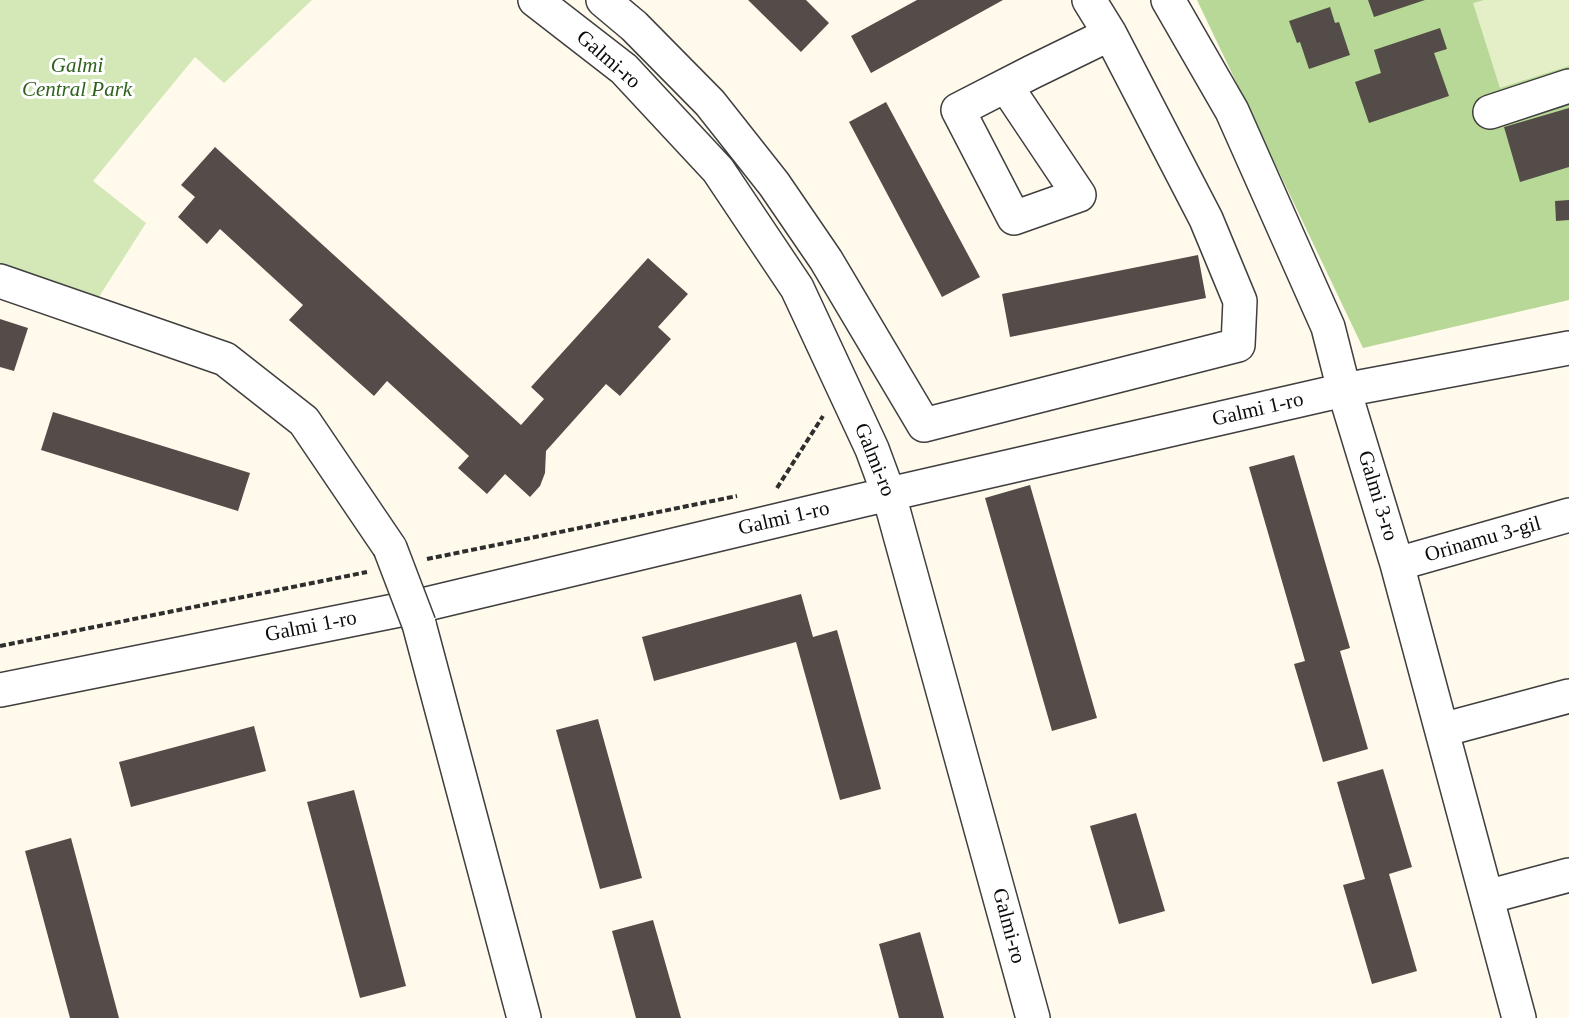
<!DOCTYPE html>
<html>
<head>
<meta charset="utf-8">
<style>
  body { margin:0 }
  canvas { display:block; background:#fffaeb }
</style>
</head>
<body>
<canvas width="1569" height="1018"></canvas>
<script>
const c = document.querySelector('canvas').getContext('2d');
c.lineJoin = 'round';
function paint(path, color) { c.fillStyle = color; c.fill(path, 'evenodd'); }
const poly = rows => new Path2D(rows.map(r => 'M' + r).join(''));
function trace(path, color, width, dash) { c.strokeStyle = color; c.lineWidth = width; c.lineCap = dash ? 'butt' : 'round'; c.setLineDash(dash || []); c.stroke(path); }
function label(font, color, halo, rows, align = 'center') {
  c.font = font + ' "Times New Roman",serif'; c.lineWidth = 6; c.setLineDash([]); c.textBaseline = 'middle'; c.strokeStyle = halo; c.fillStyle = color; for (const [text, x, y, turn = 0] of rows) {
    c.save(); c.translate(x, y); c.rotate((+turn || 0) * Math.PI / 180); c.textAlign = isNaN(turn) ? turn : align; if (halo) c.strokeText(text, 0, 0); c.fillText(text, 0, 0); c.restore();
  }
}
paint(poly([
  [0,0,312,0,224,83,195,57,93,181,146,223,97,300,0,268]
]), '#d3e8b6');
paint(poly([
  [1197,0,1569,0,1569,300,1363,348]
]), '#b7d896');
paint(poly([
  [1484,0,1569,0,1569,66,1500,88,1473,3]
]), '#e4efc8');
paint(poly([
  [748,0,806,0,829,23,801,52],
  [917,0,1003,0,871,73,851,36],
  [1368,0,1425,0,1374,17],
  [1330,7,1335,23,1339,22,1350,55,1309,69,1300,42,1297,43,1289,21],
  [1440,28,1447,49,1434,53,1449,96,1369,123,1355,82,1381,73,1374,50],
  [886,102,980,277,942,297,849,122],
  [1569,108,1569,167,1520,182,1504,127],
  [215,147,521,425,544,399,531,387,648,258,688,294,658,327,671,339,620,396,606,384,546,451,545,473,540,486,530,497,505,474,487,494,458,468,469,456,387,381,374,396,289,320,303,305,220,229,207,244,178,217,195,197,181,185],
  [1569,200,1569,220,1556,221,1555,201],
  [1198,255,1206,298,1010,337,1002,294],
  [0,319,28,328,14,371,0,367],
  [53,412,250,473,238,511,41,450],
  [1294,455,1350,648,1340,651,1368,749,1323,762,1294,664,1305,661,1249,467],
  [1030,485,1097,718,1052,731,985,498],
  [801,594,813,637,837,630,881,789,840,800,796,642,654,681,642,637],
  [598,719,642,878,600,889,556,730],
  [254,726,266,771,131,807,119,762],
  [1383,769,1412,867,1389,874,1417,971,1372,984,1343,885,1365,879,1337,782],
  [354,790,406,986,360,998,307,802],
  [1136,813,1165,911,1119,924,1090,826],
  [71,838,119,1018,70,1018,25,851],
  [653,920,681,1018,636,1018,612,931],
  [920,932,944,1018,899,1018,879,944]
]), '#544c49');
const minor = poly([
  [535,0,624,69,718,170,797,288,872,449,889,495,1033,1018],
  [603,0,634,26,710,103,774,184,826,260,924,425,1238,345,1240,301,1206,219,1110,34,1032,72,958,110,1014,218,1079,195,1006,86],
  [1089,0,1110,34],
  [1168,0,1232,111,1328,327,1344,390,1397,564,1519,1018],
  [1490,112,1569,86],
  [0,281,225,359,304,421,390,548],
  [1397,564,1569,515],
  [419,624,524,1018],
  [0,690,414,607,863,500,1344,390,1569,348],
  [1442,730,1569,696],
  [1487,897,1569,875]
]);
trace(minor, '#3f3f3f', 36);
trace(poly([
  [777,488,823,416],
  [427,559,737,496],
  [0,646,367,572]
]), '#2e2e2e', 4, [6, 3]);
trace(minor, '#fff', 33);
const minorBridge = poly([
  [390,548,419,624]
]);
trace(minorBridge, '#3f3f3f', 36, []);
trace(minorBridge, '#fff', 33);
label('21px', '#0c0c0c', '#fff', [
  ["Galmi-ro",608,60,41],
  ["Galmi 1-ro",1258,410,-13],
  ["Galmi-ro",874,460,68],
  ["Galmi 3-ro",1377,496,73],
  ["Galmi 1-ro",784,519,-13],
  ["Orinamu 3-gil",1483,540,-16],
  ["Galmi 1-ro",311,627,-11],
  ["Galmi-ro",1008,926,75]
]);
label('italic 21px', '#30621e', '#fff', [
  ["Galmi",77,66],
  ["Central Park",77,90]
]);
</script>
</body>
</html>
